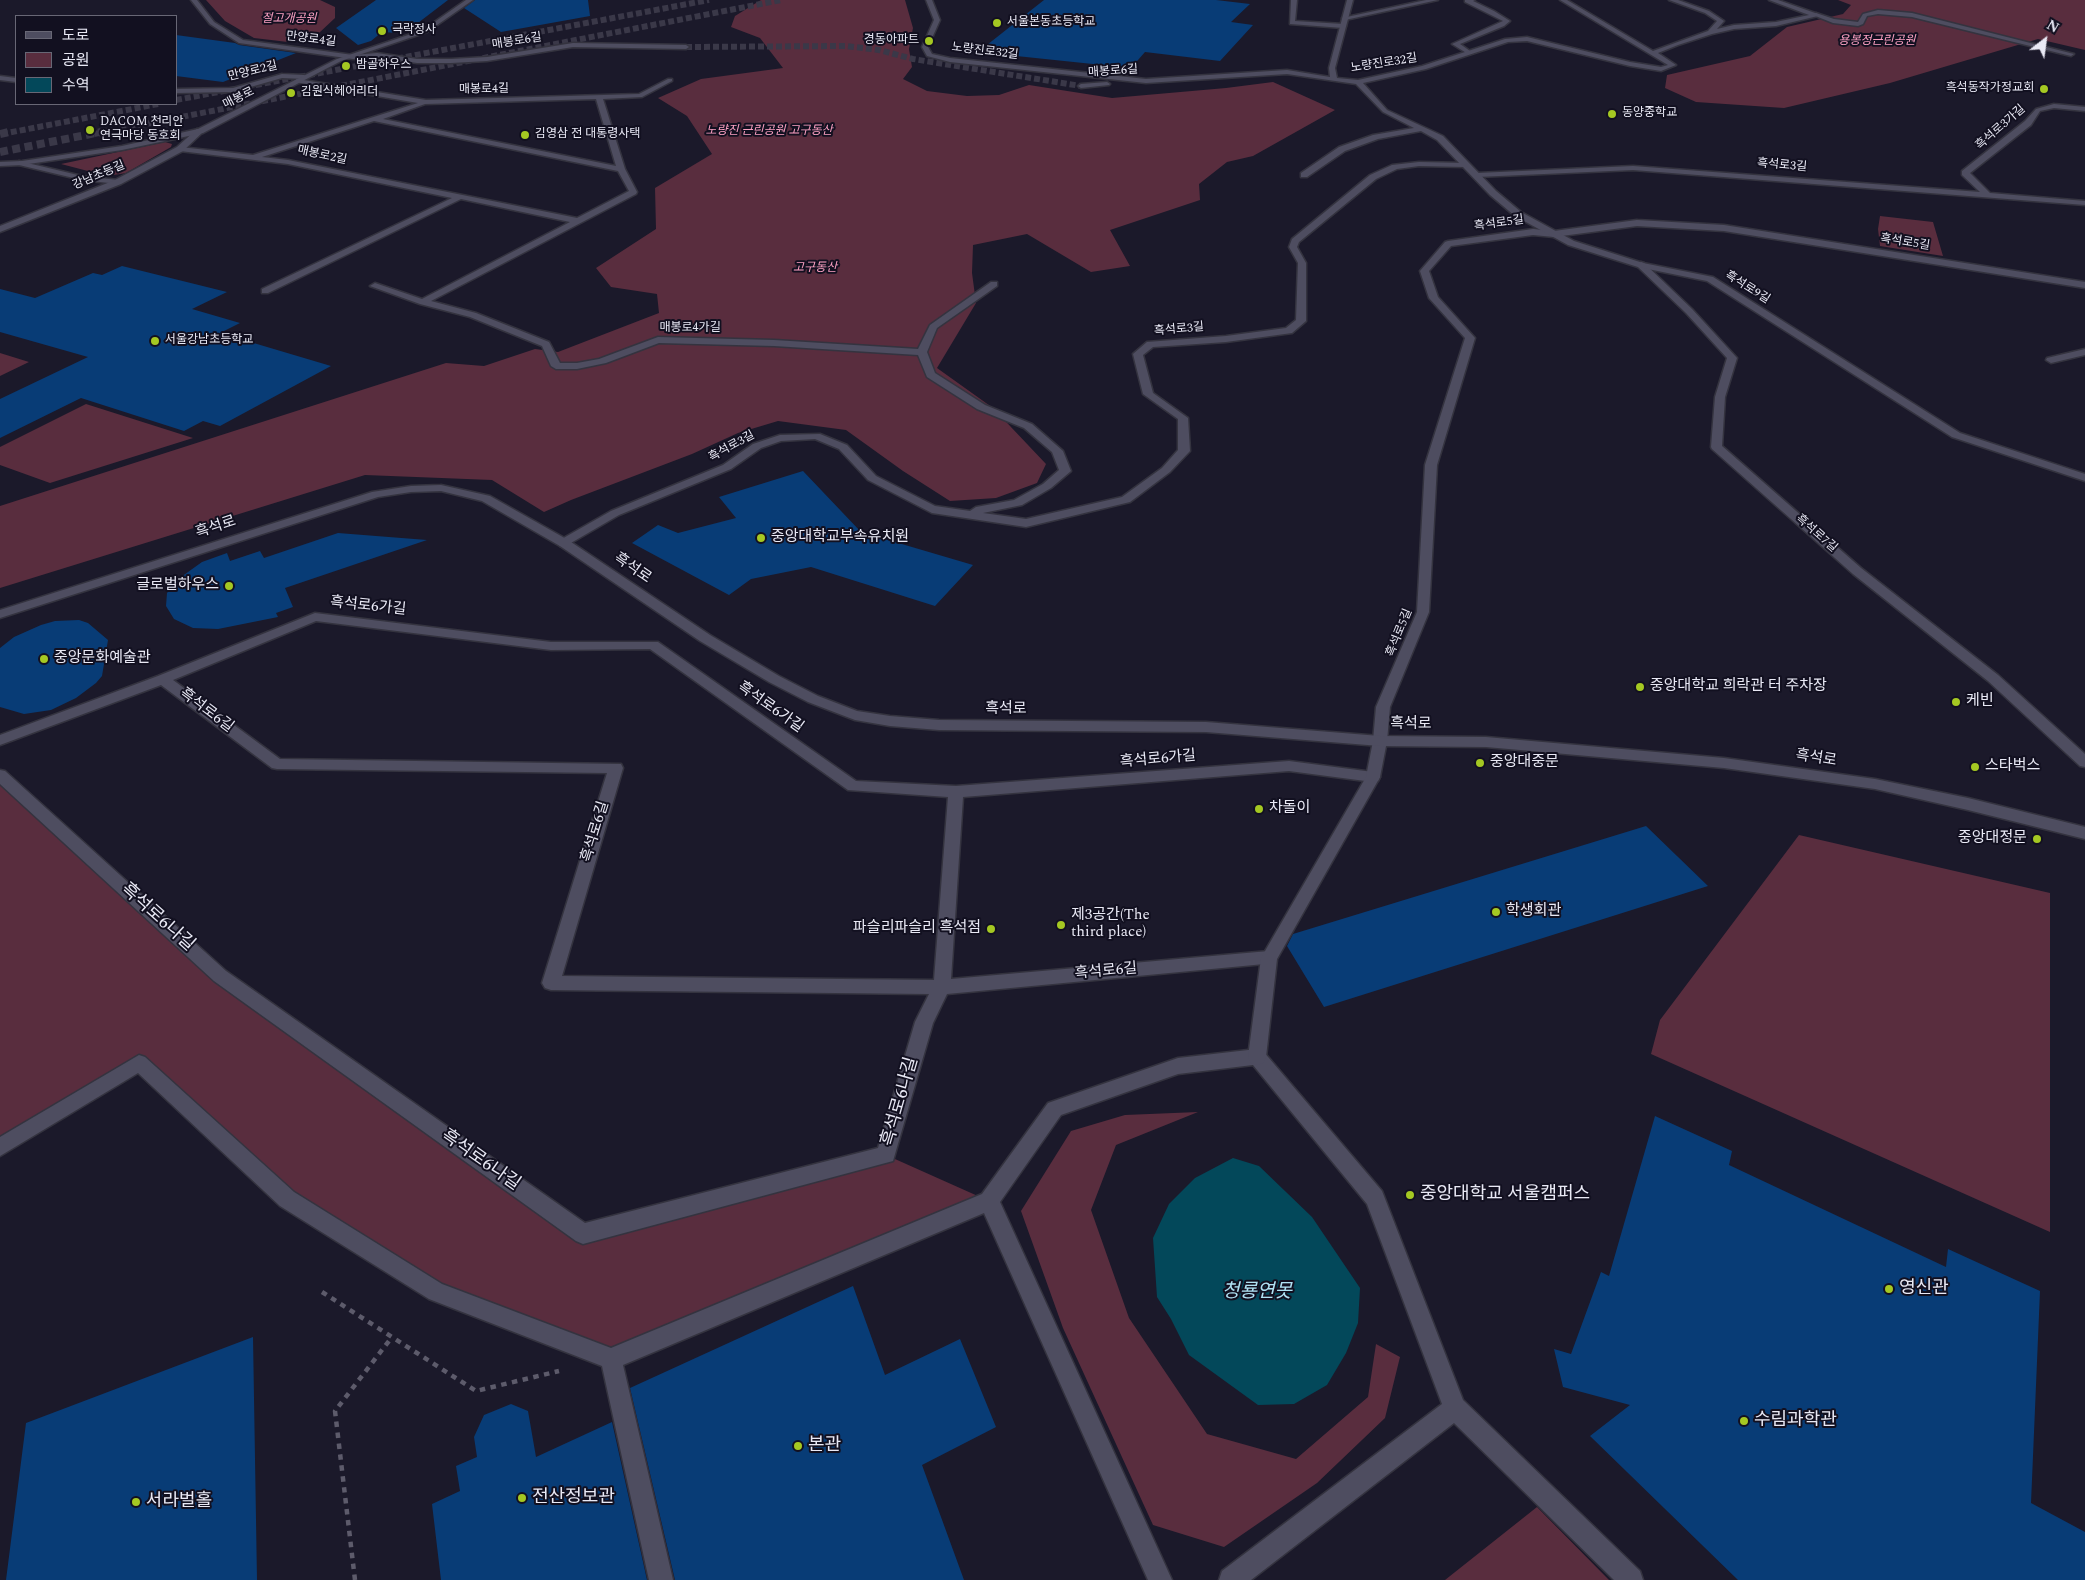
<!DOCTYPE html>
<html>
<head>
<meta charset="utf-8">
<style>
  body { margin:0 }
  #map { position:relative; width:2085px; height:1580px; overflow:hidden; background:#1b192a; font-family:Spectral,"Noto Sans KR",serif }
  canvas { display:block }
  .legend { position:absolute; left:15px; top:15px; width:162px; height:90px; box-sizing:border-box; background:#121020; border:1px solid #686775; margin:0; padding:6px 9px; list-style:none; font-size:15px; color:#e9e9f5 }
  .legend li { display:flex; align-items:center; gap:10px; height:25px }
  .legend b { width:25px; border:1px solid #686775 }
  .north { position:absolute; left:2020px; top:15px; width:50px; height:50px; -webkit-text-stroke:4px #121020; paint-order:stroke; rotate:30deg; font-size:14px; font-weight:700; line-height:20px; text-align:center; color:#e9e9f5 }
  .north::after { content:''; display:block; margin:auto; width:18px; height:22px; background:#e9e9f5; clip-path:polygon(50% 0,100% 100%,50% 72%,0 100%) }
</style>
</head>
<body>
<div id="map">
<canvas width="2085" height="1580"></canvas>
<ul class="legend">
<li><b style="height:6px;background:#4e4d60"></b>도로</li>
<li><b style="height:14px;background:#592d3e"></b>공원</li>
<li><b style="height:14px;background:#03485a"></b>수역</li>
</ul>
<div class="north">N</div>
</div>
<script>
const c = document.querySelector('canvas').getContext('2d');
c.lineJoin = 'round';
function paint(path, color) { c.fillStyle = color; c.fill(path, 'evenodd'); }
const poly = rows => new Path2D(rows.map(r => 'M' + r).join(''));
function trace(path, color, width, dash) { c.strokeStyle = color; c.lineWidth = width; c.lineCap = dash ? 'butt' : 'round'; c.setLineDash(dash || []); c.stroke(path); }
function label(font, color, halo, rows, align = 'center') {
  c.font = font + ' Spectral,"Noto Sans KR",serif'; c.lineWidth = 4; c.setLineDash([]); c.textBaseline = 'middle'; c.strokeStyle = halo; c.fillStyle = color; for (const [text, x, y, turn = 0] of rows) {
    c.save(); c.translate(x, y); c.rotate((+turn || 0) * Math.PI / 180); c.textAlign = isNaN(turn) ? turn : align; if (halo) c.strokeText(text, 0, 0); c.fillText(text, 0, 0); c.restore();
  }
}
paint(poly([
  [206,0,320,0,335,7,335,18,319,33,303,39,288,42,254,38,225,21],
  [761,0,905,0,913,28,909,49,912,67,903,79,927,91,967,96,999,95,1029,85,1112,98,1226,88,1273,82,1335,110,1253,156,1227,162,1199,184,1200,200,1110,230,1130,266,1091,272,1027,234,973,245,972,273,976,303,937,368,993,408,1046,464,1037,483,996,498,950,501,903,471,846,430,778,421,738,433,692,454,571,500,544,512,492,480,365,475,0,588,0,506,446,363,484,366,535,349,558,352,659,313,657,294,611,287,596,268,656,229,655,188,712,154,687,116,658,98,701,79,783,68,760,38,731,27,735,16],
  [1838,0,2085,0,2085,50,2038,39,1890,83,1784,108,1696,102,1665,88,1667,75,1750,56,1787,27,1843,14,1851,5],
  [165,142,172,144,171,147,126,173,120,174,107,176,61,164],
  [1880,216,1933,222,1943,256,1880,246,1878,229],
  [0,353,29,362,0,376],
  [86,404,193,438,50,483,0,465,0,447],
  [0,775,172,932,583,1234,886,1155,989,1201,611,1359,436,1292,287,1199,139,1063,0,1147],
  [1799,835,2050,893,2050,1232,1651,1054,1660,1020],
  [1198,1112,1116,1145,1091,1210,1129,1318,1207,1434,1296,1459,1368,1397,1376,1344,1400,1357,1385,1418,1317,1483,1224,1547,1153,1525,1063,1328,1021,1211,1071,1131,1125,1115],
  [1537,1507,1609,1580,1445,1580]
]), '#592d3e');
paint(poly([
  [1233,1158,1259,1166,1312,1217,1360,1288,1358,1323,1346,1353,1327,1385,1294,1404,1258,1405,1189,1355,1171,1319,1157,1297,1153,1238,1169,1204,1195,1178]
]), '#03485a');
paint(poly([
  [376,0,448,0,410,29,402,29,398,33,382,32,371,41,358,45,336,28],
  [475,0,588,0,590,16,501,32,464,8],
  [1044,0,1216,0,1250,4,1231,22,1253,25,1220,61,1145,52,1131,68,978,52],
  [176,35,235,43,239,45,296,53,223,82,176,76],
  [122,266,227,292,192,309,240,323,220,333,331,366,220,426,203,421,184,431,81,398,0,438,0,399,88,357,0,332,0,289,35,298,93,273,102,275],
  [803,471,861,532,973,565,935,606,811,567,751,579,729,595,632,543,658,525,678,533,736,518,719,497],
  [338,533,427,540,285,588,293,607,276,613,278,617,218,629,193,628,174,619,166,606,167,593,181,577,202,562,227,553,230,561,260,551,264,558],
  [79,620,88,623,108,640,102,676,96,683,76,698,51,710,24,714,0,707,0,648,14,637,41,625,55,621],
  [1646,826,1708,886,1324,1007,1287,946,1293,934],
  [1655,1116,1732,1151,1729,1165,1946,1267,1948,1249,2040,1291,2031,1503,2085,1532,2085,1580,1738,1580,1590,1436,1630,1405,1563,1387,1554,1349,1571,1354,1601,1272,1609,1276],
  [853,1286,885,1375,960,1339,996,1427,922,1465,964,1580,675,1580,630,1388],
  [253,1337,257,1580,6,1580,26,1423],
  [511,1404,528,1411,536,1457,612,1422,647,1580,441,1580,432,1504,460,1491,456,1466,477,1457,474,1437,484,1415]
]), '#083c76');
trace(poly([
  [686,47,846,46,879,50,913,59,1081,86]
]), '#3a3848', 6, [6, 3]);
trace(poly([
  [176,100,709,0],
  [2,134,158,104],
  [94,134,781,0]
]), '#3a3848', 6, [6, 3]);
trace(poly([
  [0,134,9,132],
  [0,152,101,132]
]), '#3a3848', 8, [8, 4.5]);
const service = poly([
  [1291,0,1297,0,1295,21,1343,24,1346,26,1343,28,1290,24,1291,0],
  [1426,0,1438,0,1345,20,1342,18,1426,0],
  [1465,0,1475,0,1473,1,1494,11,1510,21,1504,26,1460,44,1470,51,1471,52,1468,54,1452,44,1503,21,1465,2,1465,0],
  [1878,10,1912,13,2074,54,2071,56,1912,17,1878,14,1867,16,1863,24,1858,26,1833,23,1813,15,1816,13,1834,19,1858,22,1863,14,1878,10],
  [282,74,304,75,307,77,304,79,282,78,233,92,176,93,176,89,233,88,282,74],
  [0,76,16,78,16,82,0,80,0,76],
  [297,79,426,100,639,94,668,79,672,79,672,81,642,97,603,99,625,169,637,192,636,194,431,301,476,313,549,342,560,363,577,363,599,359,658,337,774,340,918,349,930,325,991,282,997,282,997,286,937,328,927,352,935,373,985,405,1032,424,1063,451,1071,471,1051,488,1022,505,983,513,1026,519,1122,497,1162,468,1178,450,1178,419,1143,394,1133,354,1147,342,1226,336,1286,328,1296,320,1298,263,1289,247,1292,239,1370,175,1392,165,1419,162,1465,163,1469,165,1465,167,1419,166,1397,169,1376,179,1299,242,1297,247,1306,263,1306,321,1292,333,1226,342,1153,347,1143,355,1153,393,1188,418,1190,451,1170,472,1130,502,1026,527,932,513,868,480,839,449,815,439,781,441,761,448,731,469,619,515,564,547,560,546,558,543,560,540,611,511,723,465,753,444,780,435,820,434,847,445,876,476,935,506,970,511,976,507,1014,500,1043,484,1059,470,1052,452,1024,428,977,409,927,377,918,355,774,346,659,343,606,363,577,369,556,369,551,366,542,346,470,317,420,304,370,286,375,283,422,299,570,222,461,199,268,293,262,293,262,289,452,198,288,164,180,151,176,149,180,147,253,155,418,103,295,82,294,81,297,79],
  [596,99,616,166,383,119,425,104,596,99],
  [374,121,618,171,629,191,577,218,288,160,262,157,374,121],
  [2054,104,2085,107,2085,111,2054,108,2040,111,2031,125,1970,173,1990,193,2085,201,2085,205,1633,170,1477,177,1473,175,1477,173,1633,166,1980,192,1962,175,1962,171,2025,121,2036,109,2054,104],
  [19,161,82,176,118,180,122,182,118,184,82,180,19,165,19,161],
  [1637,220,1724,225,2085,282,2085,288,1724,231,1637,226,1554,237,1533,235,1451,246,1429,271,1438,297,1475,338,1437,465,1429,612,1390,707,1387,741,1385,745,1375,745,1373,741,1376,707,1417,612,1425,465,1465,338,1429,298,1420,271,1445,242,1448,241,1533,229,1554,231,1637,220],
  [1641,262,1644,263,1692,309,1737,358,1725,397,1722,446,1861,568,1998,675,2085,754,2085,767,2080,766,1988,681,1853,574,1712,449,1711,447,1715,397,1727,358,1686,313,1638,267,1637,265,1641,262],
  [2085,349,2085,355,2051,363,2046,360,2047,358,2085,349],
  [315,613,551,642,658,642,856,781,956,786,1289,761,1373,772,1378,773,1380,777,1378,781,1373,782,1289,771,963,797,951,979,1269,951,1275,953,1277,958,1275,963,947,994,933,1023,893,1161,583,1244,576,1241,214,981,0,784,0,770,5,771,226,971,585,1223,878,1148,915,1022,929,994,551,990,545,988,542,983,607,773,277,769,272,768,161,685,0,745,0,735,158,676,315,613],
  [316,621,551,650,650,649,848,790,948,797,934,980,562,976,623,768,621,764,280,759,173,680,316,621],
  [1257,1049,1263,1051,1382,1191,1463,1400,1640,1571,1643,1580,1614,1580,1454,1423,1251,1580,1219,1580,1222,1571,1442,1404,1367,1204,1253,1065,1178,1074,1061,1115,1000,1202,1172,1580,1148,1580,984,1213,623,1365,673,1580,649,1580,602,1366,429,1299,280,1206,138,1073,0,1156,0,1137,139,1055,145,1057,294,1192,442,1284,611,1348,982,1194,1048,1103,1178,1058,1257,1049]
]);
const minor = poly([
  [191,0,197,0,214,22,243,40,353,55,377,53,417,59,451,59,487,57,573,43,686,45,689,47,686,49,573,47,487,61,451,63,417,63,377,57,353,59,239,43,210,24,191,0],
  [926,0,932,0,940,20,928,47,932,54,950,58,1146,79,1287,70,1330,77,1329,68,1347,0,1353,0,1335,68,1337,78,1358,80,1422,66,1505,39,1527,37,1630,62,1661,67,1668,65,1560,0,1567,0,1653,51,1708,31,1717,21,1705,13,1669,0,1678,0,1709,11,1724,21,1717,29,1734,25,1776,22,1809,15,1769,0,1778,0,1818,14,1818,16,1776,26,1734,29,1712,34,1678,45,1658,53,1676,65,1661,71,1630,66,1527,41,1508,42,1426,69,1363,83,1387,110,1443,136,1496,191,1521,212,1574,241,1643,263,1713,277,1960,433,2085,474,2085,481,1952,437,1707,281,1638,267,1568,245,1515,216,1490,195,1437,140,1421,131,1378,139,1345,151,1307,177,1301,177,1301,173,1339,147,1373,135,1414,128,1383,112,1356,84,1287,74,1146,83,950,62,927,56,922,47,934,20,926,0],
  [1107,82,1110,84,1109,85,1081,88,1078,86,1081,84,1107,82],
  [197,129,204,131,183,151,121,184,0,232,0,226,115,180,177,147,197,129],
  [1380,736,1385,737,1387,741,1380,777,1277,959,1266,1057,1263,1063,1257,1065,1251,1063,1248,1057,1261,958,1366,777,1373,741,1375,737,1380,736]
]);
const tertiary = poly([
  [466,0,473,0,427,32,341,61,203,133,122,150,22,165,0,166,0,162,22,161,122,146,198,129,337,59,423,30,466,0],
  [441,485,490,496,568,540,710,635,779,676,818,696,857,711,890,716,939,720,1206,722,1380,736,1486,737,1724,758,1875,779,1968,798,2085,827,2085,839,1968,810,1875,789,1724,768,1486,747,1380,746,1206,732,939,730,890,726,855,720,808,702,769,682,700,641,560,546,482,501,441,491,411,492,378,497,0,618,0,610,372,492,411,486,441,485]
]);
trace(service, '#34333f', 3);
trace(minor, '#34333f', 3);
trace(tertiary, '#34333f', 3);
trace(poly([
  [322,1292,476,1391,559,1371],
  [355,1580,335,1411,392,1337]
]), '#5d5b6b', 4.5, [5.5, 5.5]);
paint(service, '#4e4d60');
paint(minor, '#4e4d60');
paint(tertiary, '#4e4d60');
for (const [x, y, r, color] of [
  [997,23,5,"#a5c822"],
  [382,31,5,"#a5c822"],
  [929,41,5,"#a5c822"],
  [346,66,5,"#a5c822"],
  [2044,89,5,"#a5c822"],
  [291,93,5,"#a5c822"],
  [1612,114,5,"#a5c822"],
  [90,130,5,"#a5c822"],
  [525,135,5,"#a5c822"],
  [155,341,5,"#a5c822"],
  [761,538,5,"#a5c822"],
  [229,586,5,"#a5c822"],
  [44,659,5,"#a5c822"],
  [1640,687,5,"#a5c822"],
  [1956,702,5,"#a5c822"],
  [1480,763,5,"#a5c822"],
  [1975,767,5,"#a5c822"],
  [1259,809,5,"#a5c822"],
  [2037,839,5,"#a5c822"],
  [1496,912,5,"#a5c822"],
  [1061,925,5,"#a5c822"],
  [991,929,5,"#a5c822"],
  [1410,1195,5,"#a5c822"],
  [1889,1289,5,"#a5c822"],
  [1744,1421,5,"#a5c822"],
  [798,1446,5,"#a5c822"],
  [522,1498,5,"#a5c822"],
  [136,1502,5,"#a5c822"]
]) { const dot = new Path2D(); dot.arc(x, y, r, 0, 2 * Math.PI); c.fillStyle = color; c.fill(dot); trace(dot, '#121020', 2); }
label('italic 12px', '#fba0c2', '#121020', [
  ["절고개공원",289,20],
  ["용봉정근린공원",1877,42],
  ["노량진 근린공원 고구동산",769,132],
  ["고구동산",815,269]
]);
label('12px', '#e9e9f5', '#121020', [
  ["서울본동초등학교",1007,23],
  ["극락정사",392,31],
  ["경동아파트",919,41,"right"],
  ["밤골하우스",356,66],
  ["흑석동작가정교회",2034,89,"right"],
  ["김원식헤어리더",301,93],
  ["동양중학교",1622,114],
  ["DACOM 천리안",100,123],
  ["연극마당 동호회",100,137],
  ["김영삼 전 대통령사택",535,135],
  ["서울강남초등학교",165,341]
], 'left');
label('12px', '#e9e9f5', '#121020', [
  ["만양로4길",311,40,7],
  ["매봉로6길",517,42,-9],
  ["노량진로32길",985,52,7],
  ["노량진로32길",1384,64,-9],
  ["만양로2길",253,72,-14],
  ["매봉로6길",1113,72,-4],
  ["매봉로4길",484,90,-1],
  ["매봉로",239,99,-27],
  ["흑석로3가길",2001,128,-41],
  ["매봉로2길",322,156,12],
  ["흑석로3길",1782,166,5],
  ["강남초등길",99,176,-23],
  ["흑석로5길",1499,224,-8],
  ["흑석로5길",1905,243,9],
  ["흑석로9길",1747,288,32],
  ["매봉로4가길",690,329],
  ["흑석로3길",1179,330,-5],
  ["흑석로3길",732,447,-29],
  ["흑석로7길",1816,534,41],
  ["흑석로5길",1400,633,-68]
]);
label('15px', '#e9e9f5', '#121020', [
  ["흑석로",216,528,-18],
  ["흑석로",632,569,34],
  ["흑석로6가길",368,607,6],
  ["흑석로6가길",770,708,35],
  ["흑석로",1006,710],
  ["흑석로6길",206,711,37],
  ["흑석로",1411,725],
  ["흑석로",1816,759,9],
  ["흑석로6가길",1158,760,-5],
  ["흑석로6길",596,832,-73],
  ["흑석로6길",1106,972,-5]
]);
label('15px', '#e9e9f5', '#121020', [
  ["중앙대학교부속유치원",771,538],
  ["글로벌하우스",219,586,"right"],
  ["중앙문화예술관",54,659],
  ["중앙대학교 희락관 터 주차장",1650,687],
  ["케빈",1966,702],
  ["중앙대중문",1490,763],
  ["스타벅스",1985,767],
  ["차돌이",1269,809],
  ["중앙대정문",2027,839,"right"],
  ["학생회관",1506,912],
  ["제3공간(The",1071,916],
  ["third place)",1071,933],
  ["파슬리파슬리 흑석점",981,929,"right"]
], 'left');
label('18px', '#e9e9f5', '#121020', [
  ["흑석로6나길",157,918,42],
  ["흑석로6나길",901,1102,-74],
  ["흑석로6나길",480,1161,35]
]);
label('18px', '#e9e9f5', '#121020', [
  ["중앙대학교 서울캠퍼스",1420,1195],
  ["영신관",1899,1289],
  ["수림과학관",1754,1421],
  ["본관",808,1446],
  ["전산정보관",532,1498],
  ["서라벌홀",146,1502]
], 'left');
label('italic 19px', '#afe1f3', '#121020', [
  ["청룡연못",1257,1293]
]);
</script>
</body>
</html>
